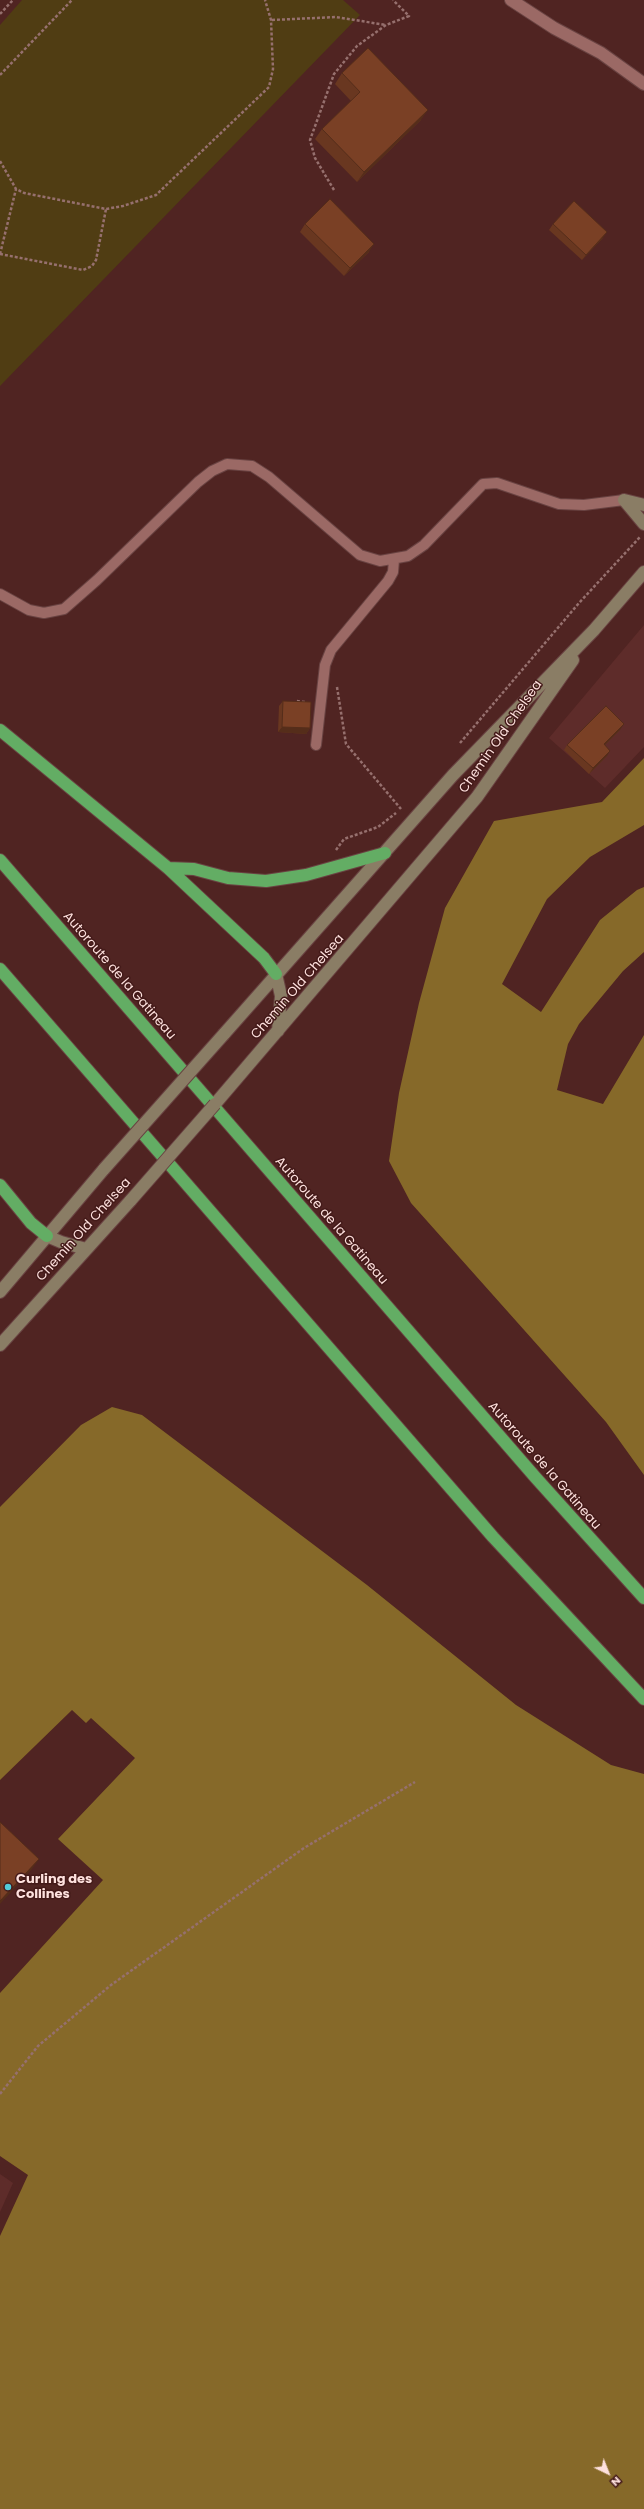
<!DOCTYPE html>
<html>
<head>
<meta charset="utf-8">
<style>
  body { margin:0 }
  #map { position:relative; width:644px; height:2509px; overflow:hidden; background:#502422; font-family:Poppins,sans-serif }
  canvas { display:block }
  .north { position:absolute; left:588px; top:2453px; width:40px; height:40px; -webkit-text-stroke:3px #441a19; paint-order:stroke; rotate:137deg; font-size:11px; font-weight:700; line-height:16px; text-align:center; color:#fee1de }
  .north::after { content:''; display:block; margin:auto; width:14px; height:18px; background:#fee1de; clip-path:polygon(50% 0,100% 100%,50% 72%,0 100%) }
</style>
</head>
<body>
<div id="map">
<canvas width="644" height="2509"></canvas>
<div class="north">N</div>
</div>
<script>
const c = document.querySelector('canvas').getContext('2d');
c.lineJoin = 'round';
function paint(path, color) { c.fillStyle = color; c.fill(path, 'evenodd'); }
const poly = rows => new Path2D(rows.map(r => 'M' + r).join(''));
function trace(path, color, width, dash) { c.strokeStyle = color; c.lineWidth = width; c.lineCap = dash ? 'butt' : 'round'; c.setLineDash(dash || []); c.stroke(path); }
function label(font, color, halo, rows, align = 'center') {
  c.font = font + ' Poppins,sans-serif'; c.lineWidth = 3; c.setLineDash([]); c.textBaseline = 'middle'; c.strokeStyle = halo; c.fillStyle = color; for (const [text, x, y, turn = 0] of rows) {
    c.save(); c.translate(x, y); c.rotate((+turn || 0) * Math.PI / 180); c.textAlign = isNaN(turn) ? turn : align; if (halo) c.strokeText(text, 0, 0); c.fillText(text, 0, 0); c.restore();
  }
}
paint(poly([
  [644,625,644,747,605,788,549,738],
  [0,2174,13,2183,0,2212]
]), '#5e2c2a');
paint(poly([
  [22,0,343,0,360,15,0,386,0,25]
]), '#503d13');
paint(poly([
  [644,758,644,825,590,857,547,899,502,984,541,1012,600,920,637,890,644,887,644,952,623,971,579,1024,568,1044,557,1090,603,1104,644,1035,644,1475,606,1422,411,1203,389,1161,399,1093,419,1003,445,908,494,821,602,802],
  [112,1407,142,1415,367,1585,516,1705,611,1765,644,1774,644,2509,0,2509,0,2236,28,2175,0,2156,0,1993,103,1880,58,1839,135,1758,91,1718,86,1723,72,1710,0,1780,0,1507,81,1425]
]), '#866929');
const lane = poly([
  [0,594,29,610,44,613,64,609,97,580,198,482,212,471,227,464,252,466,269,477,360,555,380,561,408,556,424,545,483,484,497,483,559,504,584,505,624,500],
  [316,745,325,665,331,650,388,581,393,572,394,560]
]);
const street = poly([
  [511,0,554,28,601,53,644,84]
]);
const secondary = poly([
  [624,500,644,524],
  [624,500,644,505],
  [276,974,281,996,278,1031],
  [224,1034,453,775,594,630,644,572],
  [215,1104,477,797,573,660],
  [47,1236,61,1242,86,1249],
  [0,1292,104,1169],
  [0,1345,131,1200]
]);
const highway = poly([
  [0,730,168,868,264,958,276,974],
  [0,860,536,1478,644,1598],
  [168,868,194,869,228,878,266,881,306,875,385,853],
  [0,969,493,1537,644,1699],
  [0,1185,31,1223,47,1236]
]);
trace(lane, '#694342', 12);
trace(street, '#694342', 14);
trace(secondary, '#694342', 14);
trace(highway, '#694342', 14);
trace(poly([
  [0,14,13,0],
  [272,20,336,17,386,25],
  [0,75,72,0],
  [0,161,16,189,24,193,106,209,123,206,156,195,269,87,273,69,271,20,265,0],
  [334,190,315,158,310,140,334,74,357,46,386,25,409,16,393,0],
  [0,254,83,270,92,266,96,260,106,209],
  [0,254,16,189],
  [337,687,346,744,401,809],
  [297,705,296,701,305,702],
  [460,743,579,603,640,537],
  [336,850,344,839,378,827,396,813],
  [0,2094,38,2046,111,1985,304,1848,415,1782]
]), '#96706e', 2.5, [3, 2]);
trace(lane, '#9b6965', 10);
trace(street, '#9b6965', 12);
trace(secondary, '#8a7d65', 12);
trace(highway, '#63ad64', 12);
const secondaryBridge = poly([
  [104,1169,224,1034],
  [131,1200,215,1104]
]);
trace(secondaryBridge, '#694342', 14, []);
trace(secondaryBridge, '#8a7d65', 12);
paint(poly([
  [342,73,421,120,357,182,315,139,322,129,351,101,335,84],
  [305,224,369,252,344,276,300,232],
  [553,224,603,238,582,260,549,230],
  [283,701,310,728,306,734,278,732,279,706],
  [620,730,605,745,607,756,589,774,564,750,567,745]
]), '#693720');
paint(poly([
  [428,110,421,120,357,182,364,172],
  [607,232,603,238,582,260,586,255],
  [374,244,369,252,344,276,350,268],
  [624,724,620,730,600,750,604,744],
  [282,727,310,728,306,734,278,732],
  [610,751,607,756,589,774,593,768],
  [39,1859,32,1869,0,1904,0,1901]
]), '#552d1a');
const building = poly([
  [368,48,428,110,364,172,322,129,360,92,342,73,368,48],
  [330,199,374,244,350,268,305,224,330,199],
  [574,201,607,232,586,255,553,224,574,201],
  [283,701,311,702,310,728,282,727,283,701],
  [606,706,624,724,604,744,610,751,593,768,567,745,606,706],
  [0,1822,39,1859,0,1901,0,1822]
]);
paint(building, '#7a4025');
trace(building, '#552d1a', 1);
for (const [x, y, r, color] of [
  [8,1887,4,"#52cbd7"]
]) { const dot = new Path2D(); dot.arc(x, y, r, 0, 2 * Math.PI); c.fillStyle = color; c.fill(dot); trace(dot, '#441a19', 1.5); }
label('13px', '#fee1de', '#441a19', [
  ["Chemin Old Chelsea",501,737,-55],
  ["Autoroute de la Gatineau",119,976,49],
  ["Chemin Old Chelsea",298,987,-49],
  ["Autoroute de la Gatineau",331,1221,49],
  ["Chemin Old Chelsea",84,1230,-48],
  ["Autoroute de la Gatineau",544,1466,49]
]);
label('bold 13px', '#fee1de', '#441a19', [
  ["Curling des",16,1880],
  ["Collines",16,1895]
], 'left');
</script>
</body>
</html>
